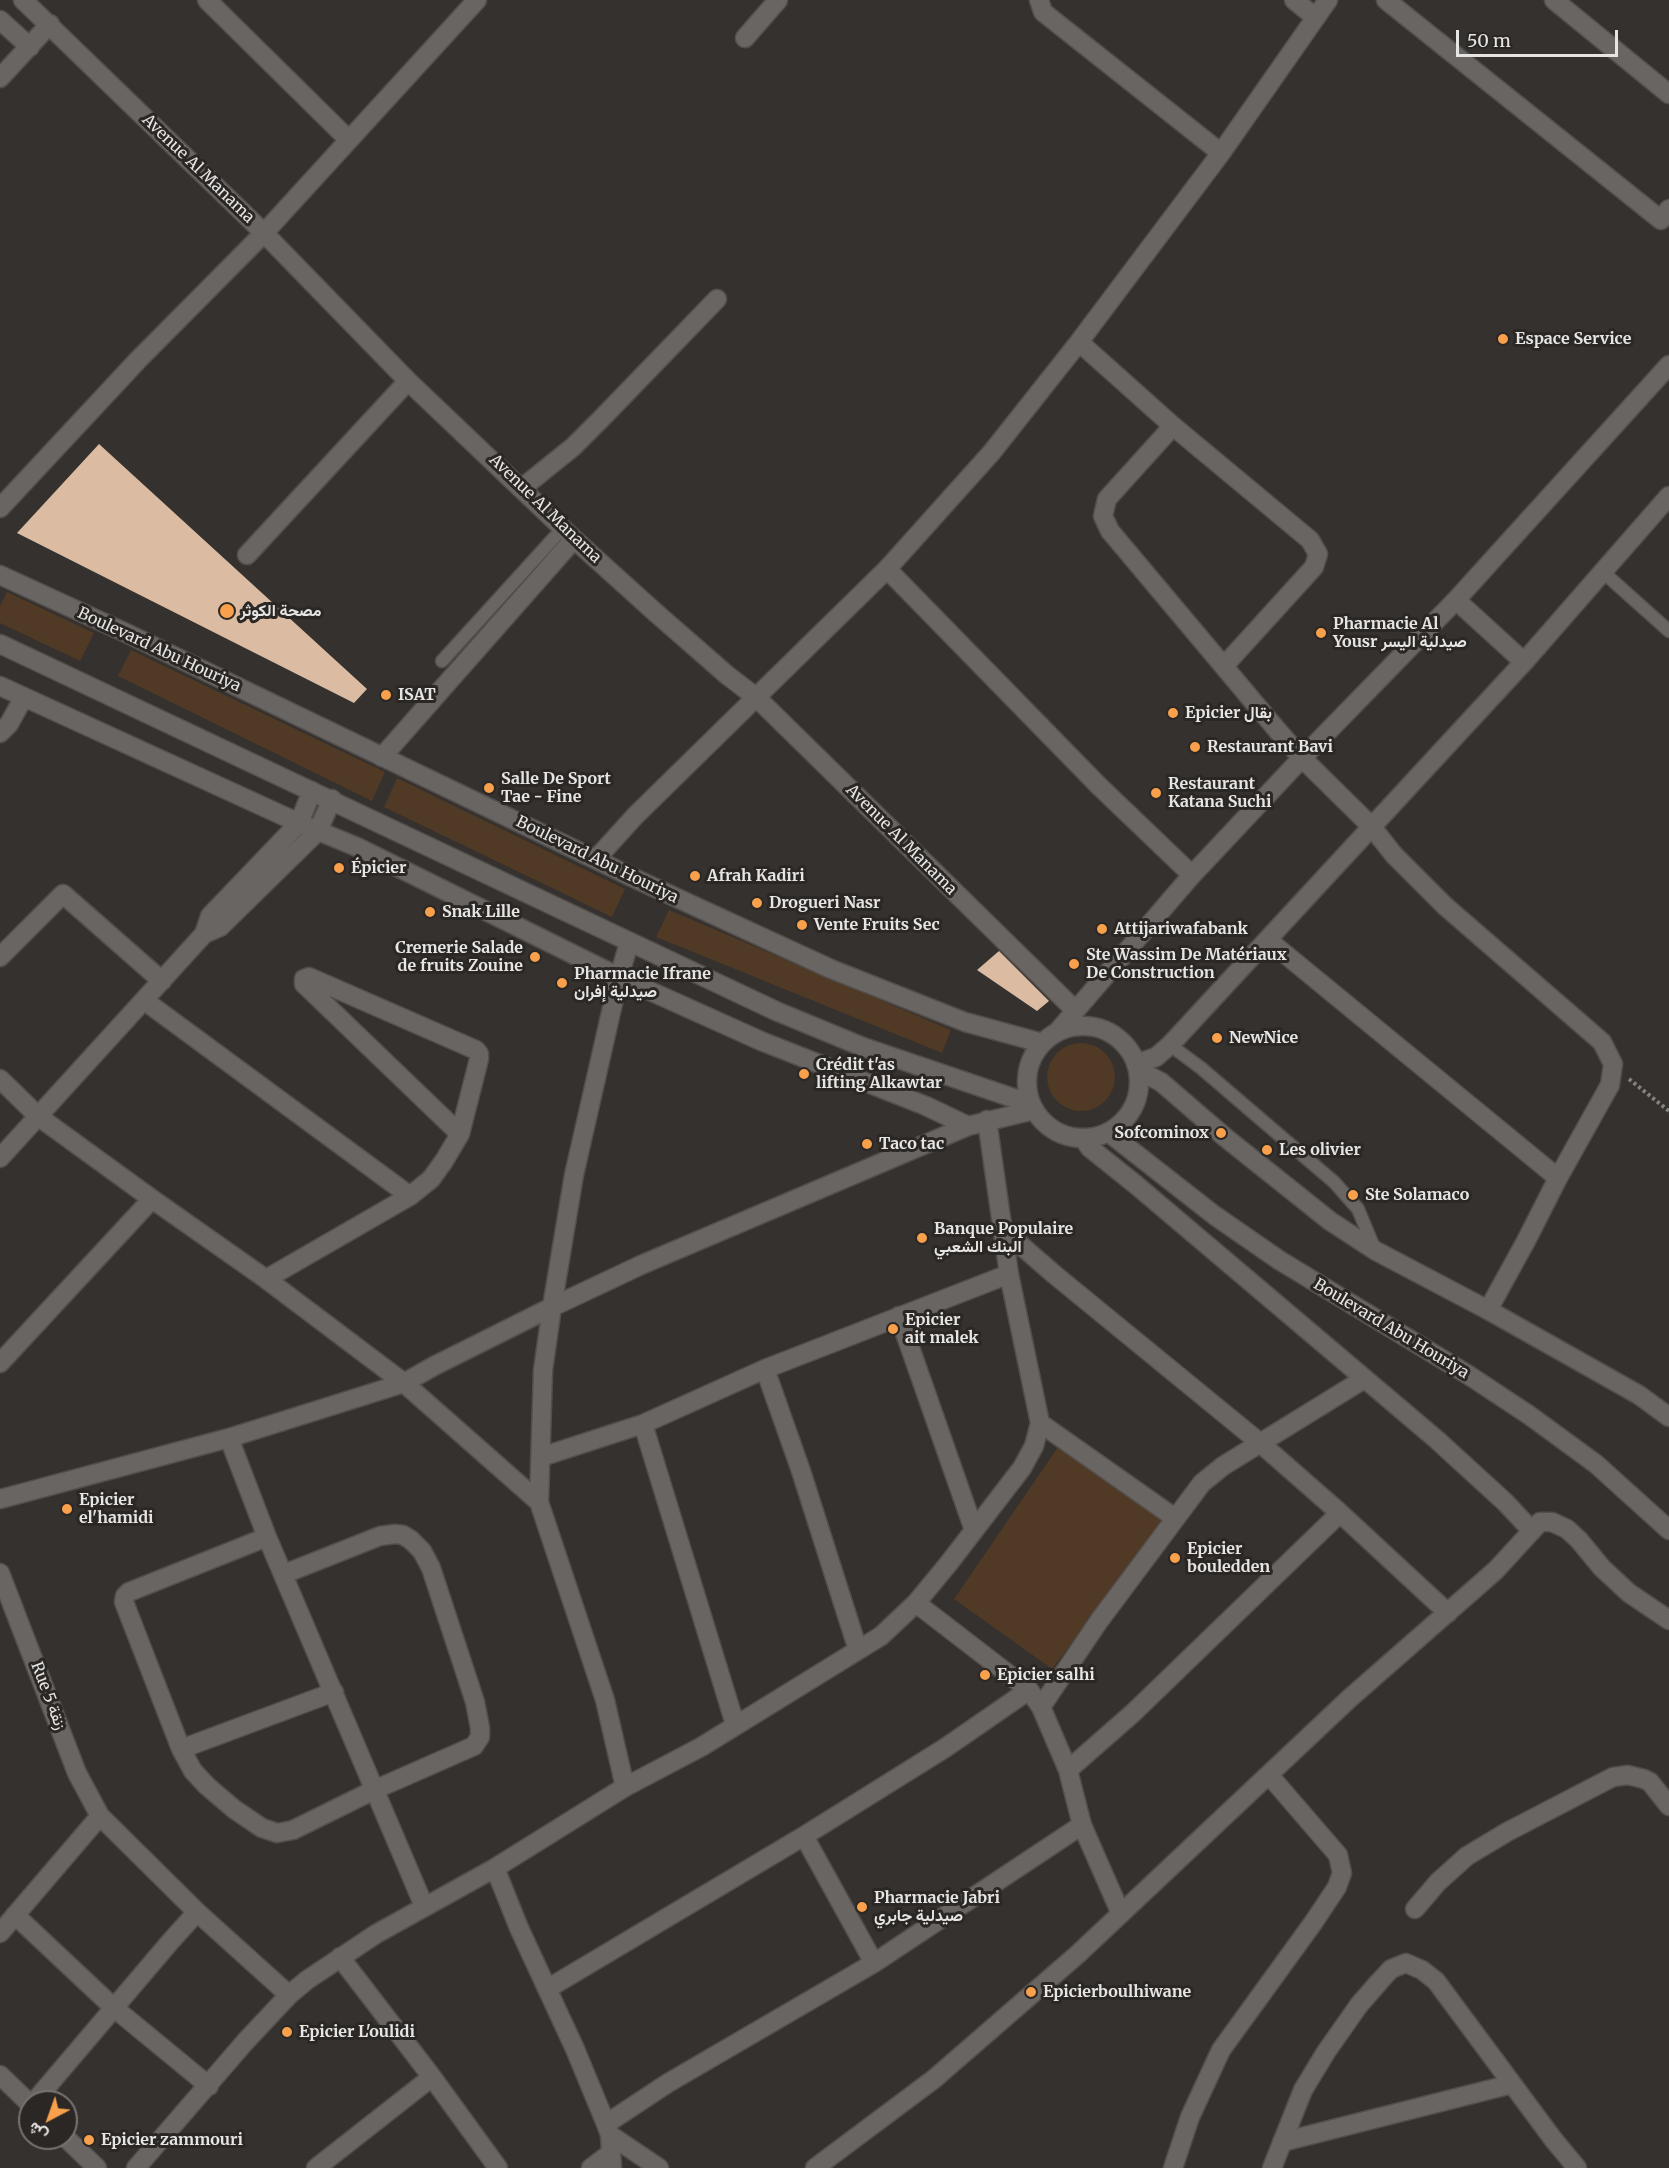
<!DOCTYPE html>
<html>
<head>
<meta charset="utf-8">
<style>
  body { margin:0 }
  #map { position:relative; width:1669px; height:2168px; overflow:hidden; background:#34312e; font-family:Merriweather,Vazirmatn,serif }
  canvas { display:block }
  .north { position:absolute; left:18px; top:2090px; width:60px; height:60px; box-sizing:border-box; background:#2a2725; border:2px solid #767371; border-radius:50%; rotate:221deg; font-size:16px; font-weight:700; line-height:24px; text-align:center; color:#e7e5e3 }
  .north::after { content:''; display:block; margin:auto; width:21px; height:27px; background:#f8a04b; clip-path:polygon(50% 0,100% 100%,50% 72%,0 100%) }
  .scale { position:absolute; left:1456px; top:30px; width:162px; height:27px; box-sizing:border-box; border:3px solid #e7e5e3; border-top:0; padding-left:8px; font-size:18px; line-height:21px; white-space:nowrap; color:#e7e5e3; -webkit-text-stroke:4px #2a2725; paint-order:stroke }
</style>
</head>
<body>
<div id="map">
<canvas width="1669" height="2168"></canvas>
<div class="north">ش</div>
<div class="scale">50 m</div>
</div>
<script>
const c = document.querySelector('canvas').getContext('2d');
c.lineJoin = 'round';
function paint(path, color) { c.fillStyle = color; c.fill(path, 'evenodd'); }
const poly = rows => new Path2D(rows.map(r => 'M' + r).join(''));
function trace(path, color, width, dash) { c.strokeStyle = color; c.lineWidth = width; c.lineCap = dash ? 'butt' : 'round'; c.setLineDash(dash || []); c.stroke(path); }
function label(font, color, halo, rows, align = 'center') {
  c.font = font + ' Merriweather,Vazirmatn,serif'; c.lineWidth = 6; c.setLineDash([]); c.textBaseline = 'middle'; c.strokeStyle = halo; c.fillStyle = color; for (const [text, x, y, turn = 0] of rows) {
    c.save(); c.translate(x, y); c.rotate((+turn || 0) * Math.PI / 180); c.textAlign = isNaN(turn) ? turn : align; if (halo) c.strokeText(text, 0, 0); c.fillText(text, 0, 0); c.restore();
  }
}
paint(poly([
  [7,592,94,633,80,661,0,623,0,606],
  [131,650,385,772,372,801,118,676],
  [397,778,625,889,612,917,384,807],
  [669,910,951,1030,942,1053,656,937],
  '1047 1077a34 34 0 1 1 68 0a34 34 0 1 1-68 0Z',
  [1058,1447,1165,1519,1052,1669,954,1599]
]), '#503925');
paint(poly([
  [99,444,367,689,354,703,17,533],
  [999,951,1049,1001,1037,1011,977,970]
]), '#dbbca2');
const service = poly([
  [1603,572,1669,631],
  [442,661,563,528],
  [1170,1045,1201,1068,1334,1182,1358,1209,1375,1250]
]);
const minor = poly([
  [23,0,264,233,408,381,574,539,656,613,727,675,757,698,1075,1010],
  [207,0,349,140],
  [1039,0,1043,12,1221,153],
  [1294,0,1315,17],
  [1386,0,1661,220,1669,209],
  [1554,0,1669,94],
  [0,20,30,47],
  [745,38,778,0],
  [0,78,50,24],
  [1079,342,1173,426,1310,540,1318,554,1314,567,1224,666],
  [1173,426,1107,499,1103,516,1110,531,1278,731,1302,758,1371,826,1394,855,1445,906,1602,1042,1613,1064,1610,1085,1558,1178,1526,1241,1488,1310],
  [522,488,573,447,602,418,717,299],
  [0,508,138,360,264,233,477,0],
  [247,555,408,381],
  [887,569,1099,786,1192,875],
  [1456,600,1524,662],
  [0,686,299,823,357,847,619,977,761,1041,926,1106,968,1126],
  [0,733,9,724,24,697],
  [382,757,574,539],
  [596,859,635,816,887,569,992,452,1079,342,1221,153,1328,0],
  [204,934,210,916,299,823,312,791],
  [1268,940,1558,1178],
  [0,957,63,894,162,981],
  [145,1001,410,1196],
  [1058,1031,1192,875,1302,758,1456,600,1669,365],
  [1136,1064,1156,1057,1170,1045,1524,662,1669,496],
  [0,1079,39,1117,152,1199,266,1279,404,1383,539,1502,605,1700,625,1787],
  [1083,1138,1090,1148,1135,1184,1436,1439,1506,1503,1532,1531],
  [0,1158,204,934,220,927,318,831,332,799],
  [1002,1229,1055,1275,1259,1442,1340,1513,1448,1613],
  [266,1279,410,1196,431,1179,444,1161,460,1134,479,1059,479,1054,476,1050,309,977,304,979,304,984,460,1134],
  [899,1316,974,1530],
  [0,1363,152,1199],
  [765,1369,801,1471,858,1650],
  [1040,1423,1175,1518],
  [643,1424,735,1724],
  [229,1438,267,1537,424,1906],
  [541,1457,643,1424,765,1369,1009,1274],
  [0,1499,229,1438,404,1383,434,1366,552,1307,641,1265,968,1126,1034,1110],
  [539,1502,543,1370,552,1307,574,1175,619,977,629,943],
  [267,1537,129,1592,125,1596,124,1602,181,1749,193,1771,207,1786,234,1809,262,1828,277,1833,293,1830,374,1790,474,1746,480,1737,480,1728,475,1702,431,1568,422,1551,411,1540,403,1535,395,1534,380,1536,284,1574],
  [0,1573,77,1773,100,1816,197,1912,289,1995],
  [916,1603,1029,1690,1041,1707,1068,1770,1082,1825,1121,1914],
  [1041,1707,1099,1621,1202,1483,1223,1466,1364,1379],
  [181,1749,334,1692],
  [1068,1770,1133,1713,1340,1513],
  [804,1836,874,1963],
  [495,1868,519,1928,575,2049,606,2124,610,2135,612,2168],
  [1415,1909,1438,1882,1467,1856,1507,1832,1613,1777,1628,1775,1644,1779,1650,1782,1669,1806],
  [15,1915,113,2007,209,2086],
  [0,1933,100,1816],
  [340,1957,432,2077,498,2168],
  [547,1989,804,1836,945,1748,1029,1690],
  [0,2075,30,2104],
  [34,2102,170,1942,197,1912],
  [606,2124,668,2083,874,1963,1082,1825],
  [610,2135,659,2168],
  [66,2138,97,2168],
  [1282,2142,1512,2084],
  [136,2168,245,2042,289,1995,307,1980,376,1934,495,1868,625,1787,701,1747,881,1636,916,1603,949,1563,1022,1468,1034,1446,1040,1423,1009,1274,987,1120],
  [316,2168,432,2077],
  [591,2168,611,2153],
  [815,2168,934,2079,1078,1954,1350,1698,1496,1570,1540,1522,1552,1522,1567,1529,1579,1540,1602,1568,1629,1593,1669,1620],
  [1173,2168,1190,2117,1221,2050,1313,1923,1337,1887,1342,1873,1338,1855,1269,1775],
  [1272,2168,1303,2090,1326,2052,1359,2005,1379,1982,1391,1969,1406,1963,1422,1970,1436,1981,1553,2139,1577,2168]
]);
const secondary = poly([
  [0,575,126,633,638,880,831,969,965,1022,1042,1043],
  [0,644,776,1011,863,1047,1031,1104],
  '1027 1082a56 56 0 1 1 112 0a56 56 0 1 1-112 0Z',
  [1138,1070,1161,1082,1226,1138,1330,1221,1376,1251,1488,1310,1639,1395,1669,1417],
  [1108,1132,1214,1215,1279,1260,1470,1376,1529,1415,1596,1464,1669,1530]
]);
trace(service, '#514e4c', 15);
trace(minor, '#514e4c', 21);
trace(secondary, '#514e4c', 21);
trace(poly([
  [1629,1079,1669,1111]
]), '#858380', 4, [3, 3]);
trace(service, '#696562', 12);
trace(minor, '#696562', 18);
trace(secondary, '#696562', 18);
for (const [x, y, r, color] of [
  [1503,339,6,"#f8a04b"],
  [227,611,8,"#f8a04b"],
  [1321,633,6,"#f8a04b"],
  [386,695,6,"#f8a04b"],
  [1173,713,6,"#f8a04b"],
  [1195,747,6,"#f8a04b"],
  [489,788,6,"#f8a04b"],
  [1156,793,6,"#f8a04b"],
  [339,868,6,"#f8a04b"],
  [695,876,6,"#f8a04b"],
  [757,903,6,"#f8a04b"],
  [430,912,6,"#f8a04b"],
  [802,925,6,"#f8a04b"],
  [1102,929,6,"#f8a04b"],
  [535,957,6,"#f8a04b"],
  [1074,964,6,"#f8a04b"],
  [562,983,6,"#f8a04b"],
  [1217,1038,6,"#f8a04b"],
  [804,1074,6,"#f8a04b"],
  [1221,1133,6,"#f8a04b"],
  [867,1144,6,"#f8a04b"],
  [1267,1150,6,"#f8a04b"],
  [1353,1195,6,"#f8a04b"],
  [922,1238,6,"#f8a04b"],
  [893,1329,6,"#f8a04b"],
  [67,1509,6,"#f8a04b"],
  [1175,1558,6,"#f8a04b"],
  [985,1675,6,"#f8a04b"],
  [862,1907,6,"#f8a04b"],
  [1031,1992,6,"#f8a04b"],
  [287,2032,6,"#f8a04b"],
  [89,2140,6,"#f8a04b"]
]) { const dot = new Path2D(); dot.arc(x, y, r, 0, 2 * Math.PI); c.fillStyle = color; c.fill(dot); trace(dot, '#2a2725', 2); }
label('16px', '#e7e5e3', '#2a2725', [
  ["Avenue Al Manama",198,169,44],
  ["Avenue Al Manama",545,509,44],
  ["Boulevard Abu Houriya",159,650,25],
  ["Avenue Al Manama",901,840,45],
  ["Boulevard Abu Houriya",597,860,26],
  ["Boulevard Abu Houriya",1391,1329,31],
  ["Rue 5 زنقة",48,1696,69]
]);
label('bold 16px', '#e7e5e3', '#2a2725', [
  ["Espace Service",1515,339],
  ["مصحة الكوثر",240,611],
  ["Pharmacie Al",1333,624],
  ["Yousr صيدلية اليسر",1333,642],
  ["ISAT",398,695],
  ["Epicier بقال",1185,713],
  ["Restaurant Bavi",1207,747],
  ["Salle De Sport",501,779],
  ["Tae - Fine",501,797],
  ["Restaurant",1168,784],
  ["Katana Suchi",1168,802],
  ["Épicier",351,868],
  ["Afrah Kadiri",707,876],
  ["Drogueri Nasr",769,903],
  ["Snak Lille",442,912],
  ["Vente Fruits Sec",814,925],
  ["Attijariwafabank",1114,929],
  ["Cremerie Salade",523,948,"right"],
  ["de fruits Zouine",523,966,"right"],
  ["Ste Wassim De Matériaux",1086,955],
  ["De Construction",1086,973],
  ["Pharmacie Ifrane",574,974],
  ["صيدلية إفران",574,992],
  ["NewNice",1229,1038],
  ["Crédit t'as",816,1065],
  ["lifting Alkawtar",816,1083],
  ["Sofcominox",1209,1133,"right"],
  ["Taco tac",879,1144],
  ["Les olivier",1279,1150],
  ["Ste Solamaco",1365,1195],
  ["Banque Populaire",934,1229],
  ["البنك الشعبي",934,1247],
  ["Epicier",905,1320],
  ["ait malek",905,1338],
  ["Epicier",79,1500],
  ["el'hamidi",79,1518],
  ["Epicier",1187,1549],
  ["bouledden",1187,1567],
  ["Epicier salhi",997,1675],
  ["Pharmacie Jabri",874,1898],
  ["صيدلية جابري",874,1916],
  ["Epicierboulhiwane",1043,1992],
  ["Epicier L'oulidi",299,2032],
  ["Epicier zammouri",101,2140]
], 'left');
</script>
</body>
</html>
